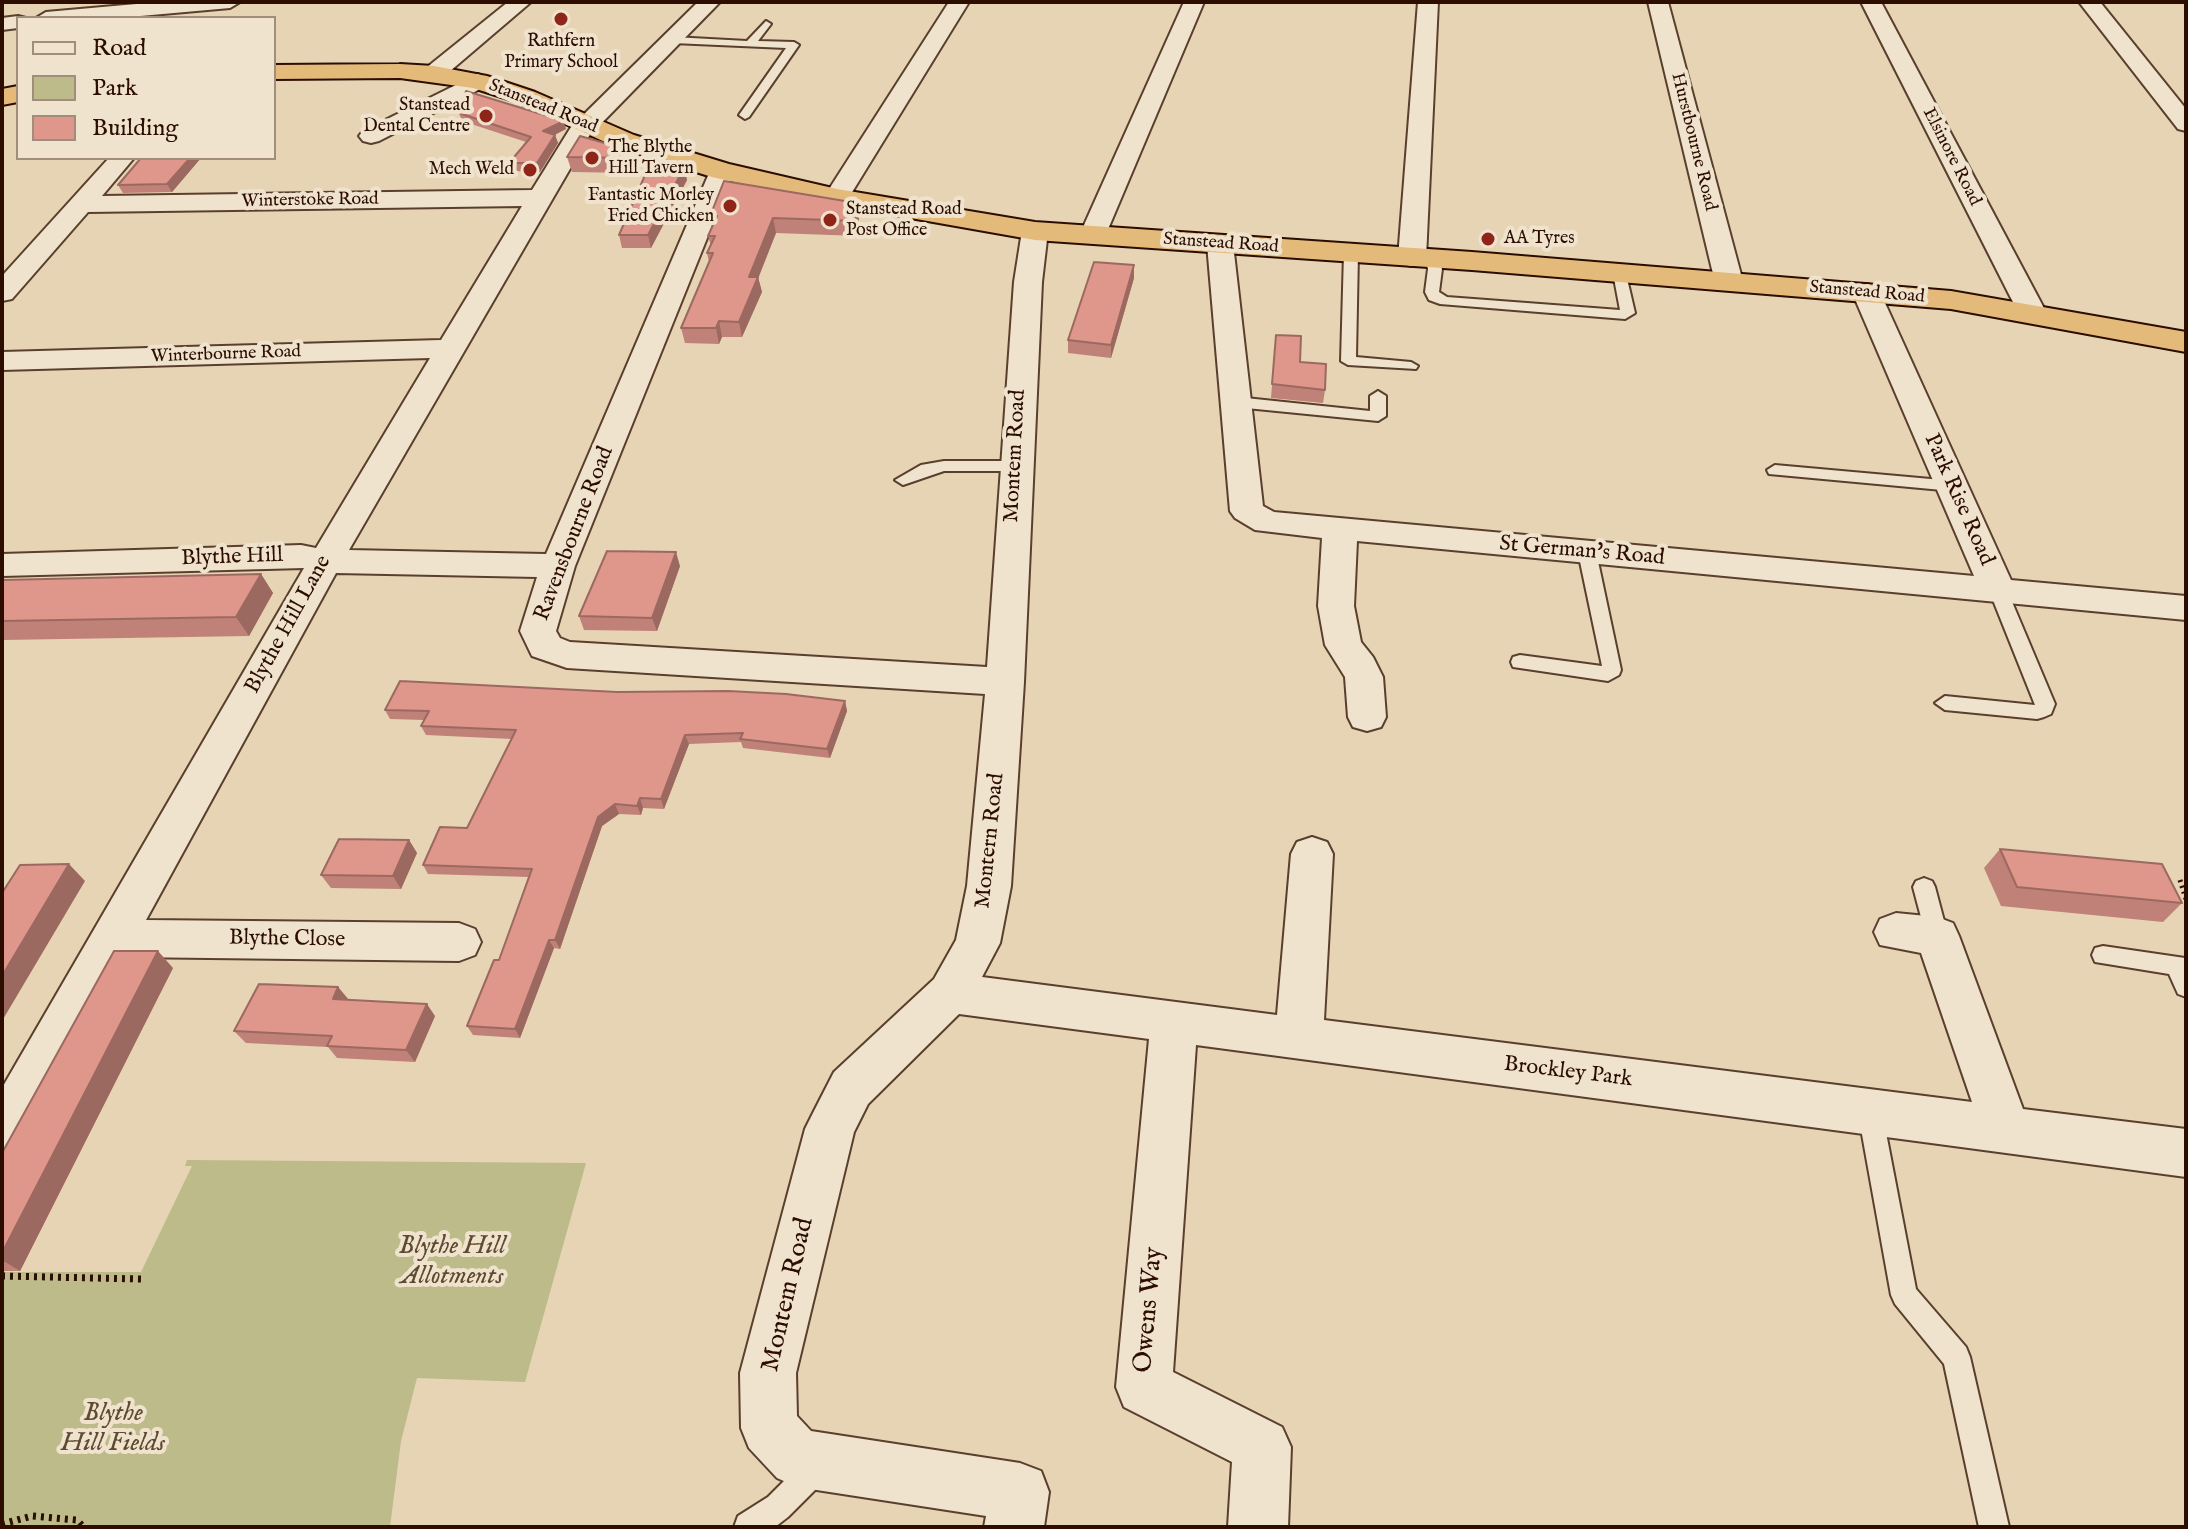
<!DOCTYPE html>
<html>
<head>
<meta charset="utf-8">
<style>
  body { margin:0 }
  #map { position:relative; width:2188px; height:1529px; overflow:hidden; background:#e6d4b4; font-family:"IM FELL English",serif }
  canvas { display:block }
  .frame { position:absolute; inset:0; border:4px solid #2c0d00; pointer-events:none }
  .legend { position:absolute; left:16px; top:16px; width:260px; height:144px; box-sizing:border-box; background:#efe3ce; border:2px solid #a18d7c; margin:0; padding:10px 14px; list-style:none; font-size:24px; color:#2c0d00 }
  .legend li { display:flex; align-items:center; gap:16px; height:40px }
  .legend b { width:40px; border:2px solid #a18d7c }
</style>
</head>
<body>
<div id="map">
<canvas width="2188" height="1529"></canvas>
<div class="frame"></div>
<ul class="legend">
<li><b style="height:10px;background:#efe3ce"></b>Road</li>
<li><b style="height:22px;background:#bcbb89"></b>Park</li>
<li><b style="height:22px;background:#df968b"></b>Building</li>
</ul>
</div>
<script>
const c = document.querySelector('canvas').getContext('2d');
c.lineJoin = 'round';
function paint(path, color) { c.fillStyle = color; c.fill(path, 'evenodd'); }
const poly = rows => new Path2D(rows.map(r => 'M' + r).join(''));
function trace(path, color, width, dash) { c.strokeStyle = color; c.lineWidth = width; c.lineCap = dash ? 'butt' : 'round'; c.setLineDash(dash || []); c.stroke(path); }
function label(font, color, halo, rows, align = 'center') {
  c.font = font + ' "IM FELL English",serif'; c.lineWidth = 8; c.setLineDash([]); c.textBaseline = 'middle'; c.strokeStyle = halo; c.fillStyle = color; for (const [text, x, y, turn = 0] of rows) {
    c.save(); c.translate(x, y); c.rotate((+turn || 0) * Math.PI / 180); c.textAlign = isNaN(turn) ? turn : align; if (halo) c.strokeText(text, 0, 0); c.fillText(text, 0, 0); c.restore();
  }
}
paint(poly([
  [187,1160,586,1163,525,1382,417,1378,401,1441,390,1527,2,1527,2,1272,141,1272,192,1166,185,1166]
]), '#bcbb89');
const service = poly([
  [766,21,771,24,758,41,794,42,799,45,749,117,745,119,739,115,786,48,673,43,668,40,673,37,747,41,766,21],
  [1351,249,1358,253,1356,357,1411,362,1418,366,1416,369,1348,365,1341,361,1344,253,1351,249],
  [1432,255,1437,256,1442,269,1439,292,1447,297,1620,310,1613,273,1625,270,1635,313,1625,319,1440,304,1429,300,1425,292,1428,269,1425,259,1432,255],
  [1378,391,1386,396,1386,416,1378,421,1236,407,1228,402,1236,397,1370,411,1370,396,1378,391],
  [944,461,1015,461,1023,466,1015,471,944,471,903,485,895,480,921,465,944,461],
  [1775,465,1953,481,1961,486,1953,491,1769,474,1767,470,1775,465],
  [1587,546,1596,552,1621,670,1619,675,1608,681,1513,667,1511,662,1513,657,1520,655,1602,666,1578,552,1587,546],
  [1998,584,2007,590,2055,704,2051,714,2044,717,2037,719,1945,710,1935,703,1945,696,2035,705,1989,590,1998,584],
  [1924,878,1932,881,1935,887,1948,936,1945,943,1937,945,1929,943,1926,936,1913,887,1916,881,1924,878],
  [2103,946,2185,958,2186,997,2178,994,2169,974,2095,962,2092,955,2095,948,2103,946],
  [1870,1101,1879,1104,1882,1112,1916,1289,1966,1347,1970,1357,2009,1527,1979,1527,1944,1364,1895,1304,1891,1295,1858,1112,1861,1104,1870,1101],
  [815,1455,825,1460,830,1470,825,1480,788,1517,775,1527,734,1527,738,1516,768,1497,805,1460,815,1455]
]);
const minor = poly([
  [159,2,240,2,230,8,118,18,36,18,46,12,159,2],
  [508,2,531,2,442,78,426,78,423,73,426,68,508,2],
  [698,2,720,2,589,136,349,550,546,554,710,171,713,166,722,164,731,166,734,171,575,566,556,631,560,638,570,642,987,667,1014,282,1022,231,1026,225,1035,223,1044,225,1048,231,1042,282,1024,682,1011,886,1000,943,982,977,1277,1015,1291,854,1297,842,1312,837,1327,842,1333,854,1324,1020,1972,1102,1921,953,1880,945,1874,932,1880,919,1896,913,1937,917,1953,923,1959,936,2023,1109,2186,1129,2186,1177,1196,1045,1173,1372,1282,1427,1291,1447,1288,1527,1228,1527,1232,1462,1124,1407,1116,1387,1149,1039,959,1014,868,1104,854,1132,796,1373,797,1416,811,1431,1020,1463,1041,1471,1049,1492,1044,1527,984,1527,986,1516,797,1487,777,1478,749,1448,741,1428,740,1373,805,1129,813,1113,834,1072,934,979,956,940,967,886,985,694,567,668,532,656,520,631,537,577,336,573,146,920,459,923,475,929,481,942,475,955,459,961,126,957,19,1150,2,1157,2,1088,304,568,2,576,2,554,301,545,316,548,430,358,2,370,2,352,441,340,522,206,88,212,12,299,2,301,2,276,109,158,134,158,102,196,532,190,571,127,698,2],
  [949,2,969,2,846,202,828,202,824,197,949,2],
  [1184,2,1204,2,1106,234,1102,240,1084,240,1080,234,1184,2],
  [1418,2,1438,2,1426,258,1422,264,1412,266,1402,264,1398,258,1418,2],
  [1648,2,1668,2,1743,282,1739,288,1729,290,1719,288,1715,282,1648,2],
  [1861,2,1881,2,2046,312,2042,318,2032,321,2022,318,2018,312,1861,2],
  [2079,2,2100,2,2186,109,2186,131,2178,129,2079,2],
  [18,16,26,18,18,18,18,28,2,30,2,18,18,16],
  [478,74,489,81,486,86,379,141,371,143,363,141,359,136,363,131,478,74],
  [1220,236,1229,238,1233,244,1263,506,1274,512,1974,576,1852,292,1856,286,1866,284,1876,286,1880,292,2011,580,2186,596,2186,620,1357,541,1354,606,1361,642,1373,657,1383,677,1386,717,1381,727,1367,731,1353,727,1348,717,1345,677,1325,645,1318,606,1322,538,1255,530,1235,518,1230,511,1207,244,1211,238,1220,236]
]);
const trunk = poly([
  [400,64,434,66,487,76,535,92,634,135,729,164,837,189,1035,222,1472,252,1951,291,2186,332,2186,352,1951,309,1472,270,1035,240,837,205,712,177,616,147,517,102,473,88,400,78,274,79,274,65,400,64],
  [18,86,18,102,2,105,2,89,18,86]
]);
trace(service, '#5a3f2d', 4);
trace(minor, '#5a3f2d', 4);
trace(trunk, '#2c0d00', 4);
trace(poly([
  [2180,880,2186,899]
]), '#2c0d00', 5, [2, 4]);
trace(poly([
  [2,1276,141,1279],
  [2,1524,32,1516,77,1520,83,1527]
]), '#2c0d00', 7, [3, 5]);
paint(service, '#efe3ce');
paint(minor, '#efe3ce');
paint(trunk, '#e3ba7a');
paint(poly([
  [459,113,566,129,555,135,558,143,540,172,512,171,509,163,526,142,462,121],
  [629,150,633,165,631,173,572,172,567,157],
  [141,158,201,158,172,192,123,193,118,185],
  [684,168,687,180,651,248,622,248,619,235],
  [710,216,859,218,858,236,776,233,758,277,762,292,742,337,722,337,719,344,685,343,681,328,709,262,707,253,711,246,708,236,712,227],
  [1134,278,1111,358,1068,353,1068,340],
  [1276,335,1325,390,1323,403,1271,398],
  [680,566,657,631,584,630,579,616],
  [261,574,273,593,249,636,2,640,2,580],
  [617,692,845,701,847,711,830,758,743,748,741,742,689,744,664,809,643,808,641,815,619,814,602,826,560,949,554,948,520,1038,473,1035,467,1026,499,960,528,877,428,874,423,865,467,828,512,739,426,735,421,726,424,720,390,719,385,710],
  [409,840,417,853,401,889,331,888,321,875],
  [2000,849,2182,903,2163,922,2001,906,1984,868],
  [173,968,20,1271,2,1271,2,1153],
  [338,987,348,999,435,1016,415,1062,337,1058,328,1047,246,1043,234,1031]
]), '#c08178');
paint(poly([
  [564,121,566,129,545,139,543,131],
  [555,135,558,143,540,172,537,163],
  [629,150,633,165,631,173,627,158],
  [190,158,201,158,172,192,167,184],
  [684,168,687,180,651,248,648,235],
  [857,203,859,218,858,236,856,221],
  [773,218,776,233,756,284,758,277,762,292,742,337,739,322,749,277],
  [1134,265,1134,278,1111,358,1111,345],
  [719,321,722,337,719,344,716,328],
  [676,552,680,566,657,631,652,618],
  [261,574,273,593,249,636,236,617],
  [845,701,847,711,830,758,827,749],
  [685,735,689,744,664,809,661,799],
  [640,798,643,808,641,815,637,806],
  [615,804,619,814,602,826,560,949,555,940,598,817],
  [409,840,417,853,401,889,393,876],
  [69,864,85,881,2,1021,2,976],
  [549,940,554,948,520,1038,515,1029],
  [158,951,173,968,20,1271,2,1260,2,1253],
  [338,987,348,999,333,999],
  [427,1004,435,1016,415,1062,406,1050]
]), '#9c6961');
const building = poly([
  [466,91,564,121,543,131,555,135,537,163,509,163,531,137,459,113,466,91],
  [580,136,629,150,627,158,567,157,580,136],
  [141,158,190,158,167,184,118,185,141,158],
  [652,159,684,168,648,235,619,235,652,159],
  [724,181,857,203,856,221,773,218,749,277,758,277,739,322,719,321,716,328,681,328,713,253,707,253,715,236,708,236,717,216,710,216,724,181],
  [1094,262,1134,265,1111,345,1068,340,1094,262],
  [1276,335,1301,336,1300,362,1326,364,1325,390,1272,384,1276,335],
  [607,551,676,552,652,618,579,616,607,551],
  [261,574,236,617,2,621,2,580,261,574],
  [400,681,617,692,728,691,786,694,845,701,827,749,740,739,743,733,685,735,661,799,640,798,637,806,615,804,598,817,555,940,549,940,515,1029,467,1026,494,960,499,960,532,869,423,865,440,827,467,828,516,730,421,726,429,711,385,710,400,681],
  [339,839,409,840,393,876,321,875,339,839],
  [2000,849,2162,864,2182,903,2017,887,2000,849],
  [69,864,2,976,2,893,20,865,69,864],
  [114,951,158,951,2,1253,2,1153,114,951],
  [259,984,338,987,333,999,427,1004,406,1050,327,1046,332,1036,234,1031,259,984]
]);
paint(building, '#df968b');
trace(building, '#9c6961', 2);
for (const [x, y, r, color] of [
  [561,19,8,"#8f2418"],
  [486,116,8,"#8f2418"],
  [592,158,8,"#8f2418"],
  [530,170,8,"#8f2418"],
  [730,206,8,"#8f2418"],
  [830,220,8,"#8f2418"],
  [1488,239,8,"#8f2418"]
]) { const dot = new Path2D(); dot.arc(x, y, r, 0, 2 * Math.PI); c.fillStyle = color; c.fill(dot); trace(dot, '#efe3ce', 3); }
label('18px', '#2c0d00', '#efe3ce', [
  ["Rathfern",561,42,"center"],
  ["Primary School",561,63,"center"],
  ["Stanstead",470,106],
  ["Dental Centre",470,127],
  ["The Blythe",608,148,"left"],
  ["Hill Tavern",608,169,"left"],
  ["Mech Weld",514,170],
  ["Fantastic Morley",714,196],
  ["Fried Chicken",714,217],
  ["Stanstead Road",846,210,"left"],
  ["Post Office",846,231,"left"],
  ["AA Tyres",1504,239,"left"]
], 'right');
label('18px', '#2c0d00', '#efe3ce', [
  ["Stanstead Road",543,107,22],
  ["Hurstbourne Road",1693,142,76],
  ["Elsinore Road",1951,157,63],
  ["Winterstoke Road",310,201,-1],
  ["Stanstead Road",1221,244,4],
  ["Stanstead Road",1867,293,5],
  ["Winterbourne Road",226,355,-2]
]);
label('22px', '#2c0d00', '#efe3ce', [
  ["Montem Road",1016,456,-87],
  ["Park Rise Road",1958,500,66],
  ["Ravensbourne Road",575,534,-69],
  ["St German's Road",1582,552,5],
  ["Blythe Hill",232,558,-2],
  ["Blythe Hill Lane",289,625,-61],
  ["Montern Road",991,841,-84],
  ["Blythe Close",287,940,1],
  ["Brockley Park",1568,1073,7]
]);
label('italic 26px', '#5e4a30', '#efe3ce', [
  ["Blythe Hill",452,1248],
  ["Allotments",452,1278],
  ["Blythe",113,1415],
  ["Hill Fields",113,1445]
]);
label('26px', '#2c0d00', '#efe3ce', [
  ["Montem Road",789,1295,-77],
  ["Owens Way",1150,1310,-85]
]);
</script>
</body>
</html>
